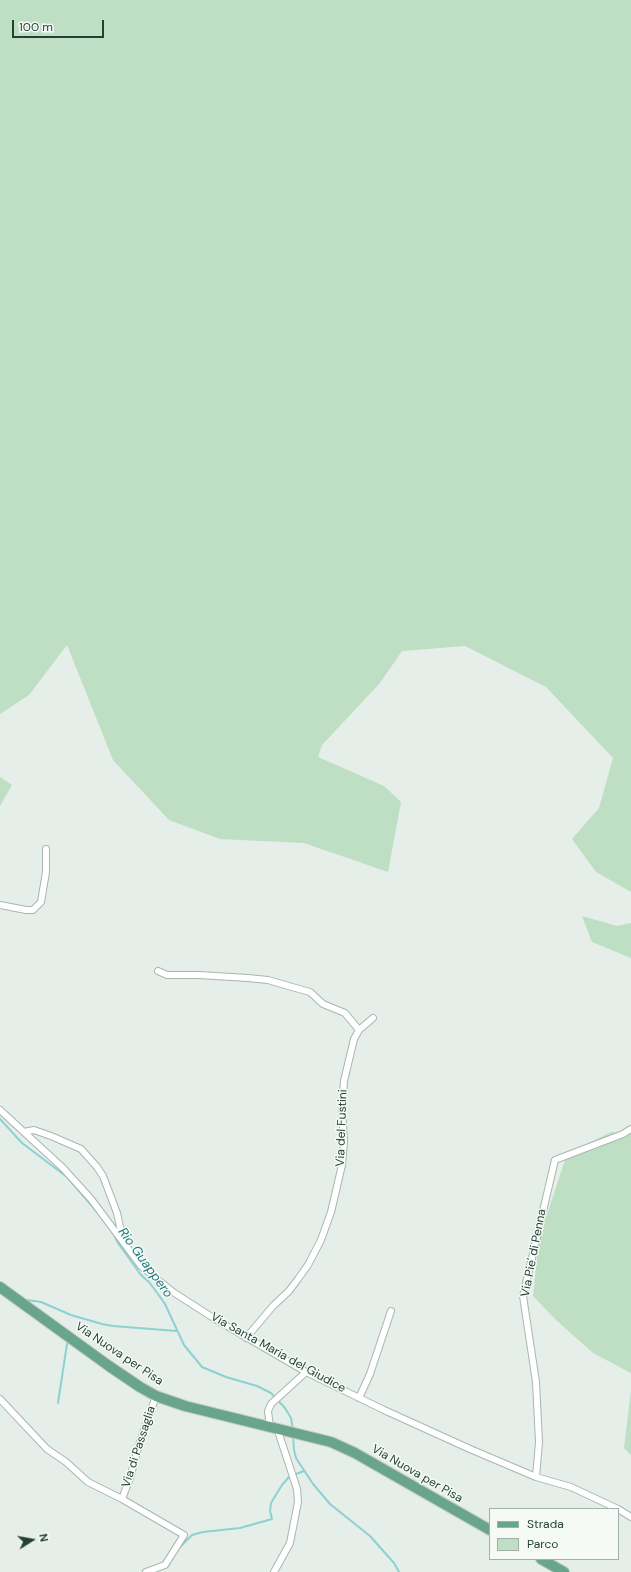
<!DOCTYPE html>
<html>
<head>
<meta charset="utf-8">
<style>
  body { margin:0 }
  #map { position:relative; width:631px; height:1572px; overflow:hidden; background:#e5eee9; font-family:"DM Sans",sans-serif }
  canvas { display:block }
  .legend { position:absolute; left:489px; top:1508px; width:130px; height:52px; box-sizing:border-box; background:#f6faf7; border:1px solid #a2b0a9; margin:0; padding:5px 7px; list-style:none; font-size:12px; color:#234135 }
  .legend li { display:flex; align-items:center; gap:8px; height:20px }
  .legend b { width:20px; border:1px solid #a2b0a9 }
  .north { position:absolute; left:12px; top:1520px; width:40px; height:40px; -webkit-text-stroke:3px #f6faf7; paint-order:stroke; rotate:79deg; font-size:11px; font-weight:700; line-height:16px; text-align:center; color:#234135 }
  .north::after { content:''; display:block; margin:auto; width:14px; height:18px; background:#234135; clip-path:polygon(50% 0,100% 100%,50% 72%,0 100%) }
  .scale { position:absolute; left:12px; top:20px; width:92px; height:18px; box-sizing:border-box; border:2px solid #234135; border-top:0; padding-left:5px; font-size:12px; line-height:14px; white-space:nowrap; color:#234135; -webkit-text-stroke:3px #f6faf7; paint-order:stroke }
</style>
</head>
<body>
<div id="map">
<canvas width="631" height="1572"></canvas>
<ul class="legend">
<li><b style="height:5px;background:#69a48d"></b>Strada</li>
<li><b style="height:11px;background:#bedfc3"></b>Parco</li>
</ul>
<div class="north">N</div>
<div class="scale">100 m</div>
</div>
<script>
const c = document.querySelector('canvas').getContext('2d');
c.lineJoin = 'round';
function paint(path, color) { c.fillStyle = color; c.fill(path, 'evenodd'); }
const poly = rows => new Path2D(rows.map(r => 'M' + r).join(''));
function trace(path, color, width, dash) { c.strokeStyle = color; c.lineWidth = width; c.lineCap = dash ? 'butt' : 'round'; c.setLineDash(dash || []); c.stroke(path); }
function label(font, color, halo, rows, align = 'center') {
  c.font = font + ' "DM Sans",sans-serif'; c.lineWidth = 3; c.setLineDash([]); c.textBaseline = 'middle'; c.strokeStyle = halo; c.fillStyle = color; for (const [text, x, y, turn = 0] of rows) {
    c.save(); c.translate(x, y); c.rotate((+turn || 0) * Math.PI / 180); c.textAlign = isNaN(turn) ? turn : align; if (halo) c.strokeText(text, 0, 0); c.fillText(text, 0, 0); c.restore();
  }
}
paint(poly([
  [0,0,631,0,631,892,596,872,572,839,599,808,613,758,546,687,465,646,402,651,380,683,322,745,318,757,384,786,401,802,388,872,304,843,220,839,169,820,113,760,67,645,29,695,0,714],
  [0,777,12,785,0,806],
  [582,916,617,926,631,923,631,958,592,942],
  [611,1132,631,1134,631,1373,593,1353,555,1319,533,1296,539,1239,567,1154],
  [631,1390,631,1455,624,1448]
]), '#bedfc3');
trace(poly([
  [0,1119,22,1143,67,1177,98,1213],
  [102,1219,110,1229],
  [113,1233,118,1243,141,1275,149,1282,158,1294,165,1304,184,1345,202,1367,226,1377,257,1386,271,1393,285,1408,291,1418,293,1429],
  [27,1300,41,1302,71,1315,102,1324,113,1326,177,1331],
  [58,1403,67,1344,69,1343],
  [293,1435,294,1450,296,1458,313,1484,330,1504,370,1536,394,1563,399,1572],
  [296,1474,304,1471],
  [180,1547,192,1535,203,1532,240,1528,272,1519,270,1511,271,1503,282,1485,289,1477]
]), '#8dd1d3', 2);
const street = poly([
  [0,905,26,910,33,910,41,902,46,872,46,849],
  [158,971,167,975,199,975,248,978,268,980,292,987,310,992,323,1004,345,1013,359,1030],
  [0,1110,63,1168,91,1199,141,1266,173,1292,215,1319,306,1372,384,1410,470,1449,536,1477,571,1487,618,1509],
  [24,1132,34,1130,51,1136,81,1149,97,1167,103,1176,117,1213,120,1227,121,1239],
  [246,1338,273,1306,289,1291,298,1279,308,1265,321,1240,331,1212,342,1165,344,1141,342,1112,344,1081,354,1039,359,1030,373,1018],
  [359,1398,370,1374,391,1311],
  [0,1399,47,1449,66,1462,88,1482,122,1499,184,1535,165,1565,146,1572],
  [270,1427,268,1411,271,1404,306,1372],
  [536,1477,539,1442,536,1382,523,1296,555,1160,623,1134,631,1129],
  [122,1499,130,1478,139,1445,156,1396],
  [618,1509,631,1517],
  [274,1572,290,1543,298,1502,297,1489,277,1428]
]);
const primary = poly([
  [0,1287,109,1366,140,1387,156,1396,185,1406,331,1442,355,1453,490,1530],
  [541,1559,564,1572]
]);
trace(street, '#a7b7af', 8);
trace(primary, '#c1cac6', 12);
trace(street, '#fff', 6);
trace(primary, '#69a48d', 10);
label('12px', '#234135', '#f6faf7', [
  ["Via del Fustini",342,1128,-88],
  ["Via Pie' di Penna",534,1253,-79],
  ["Via Santa Maria del Giudice",278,1353,29],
  ["Via Nuova per Pisa",119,1354,34],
  ["Via di Passaglia",139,1447,-72],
  ["Via Nuova per Pisa",417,1474,30]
]);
label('italic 13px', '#1c7a7e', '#f6faf7', [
  ["Rio Guappero",145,1263,54]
]);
</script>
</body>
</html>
